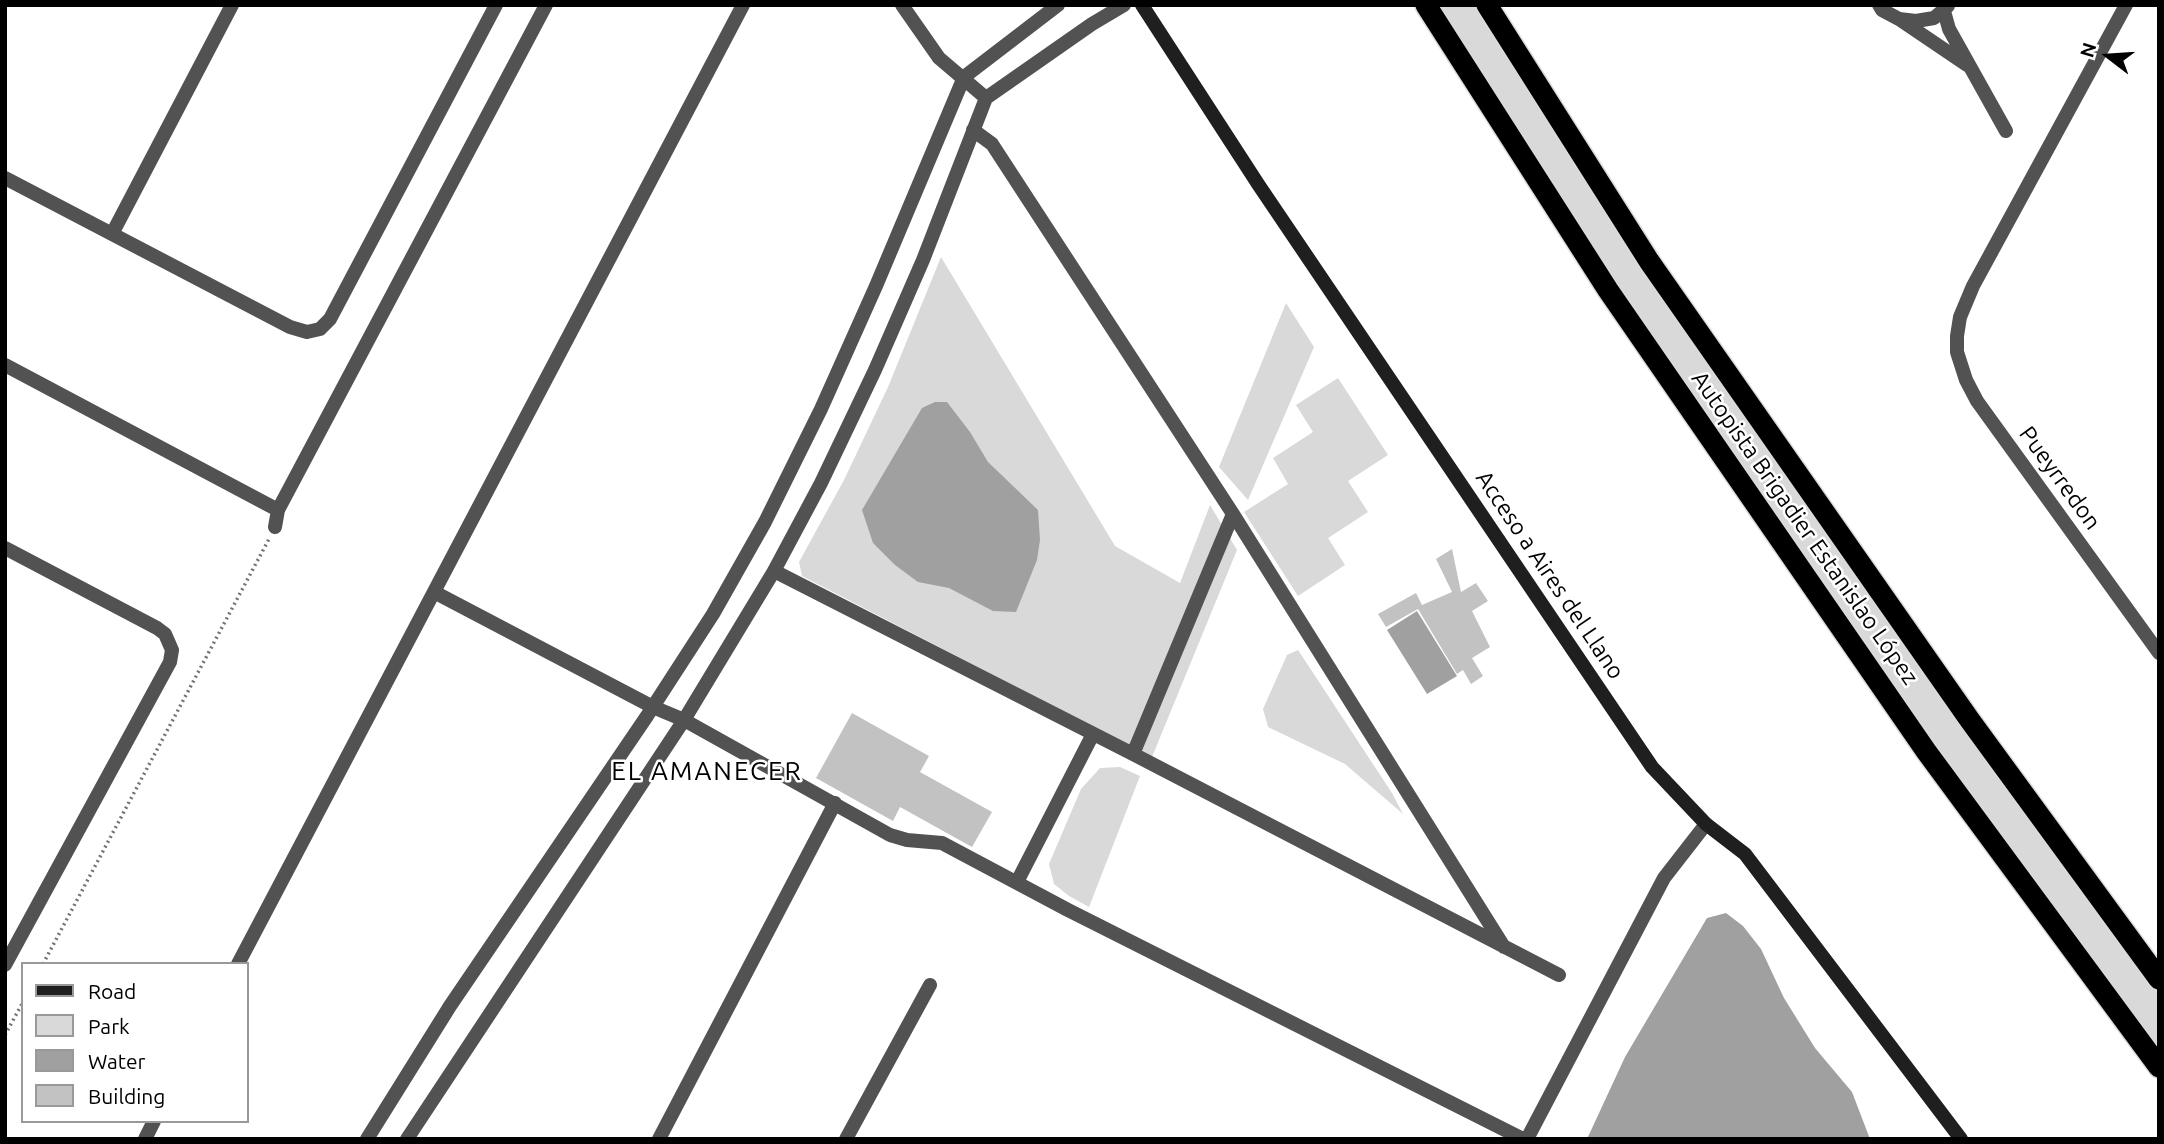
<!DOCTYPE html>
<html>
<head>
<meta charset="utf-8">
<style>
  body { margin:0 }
  #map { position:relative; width:2164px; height:1144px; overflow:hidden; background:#fff; font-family:Ubuntu,sans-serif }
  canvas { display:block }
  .frame { position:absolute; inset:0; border:7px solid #000; pointer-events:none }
  .legend { position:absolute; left:21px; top:962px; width:228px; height:161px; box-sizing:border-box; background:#fff; border:2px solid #999; margin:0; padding:9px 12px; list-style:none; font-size:21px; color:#000 }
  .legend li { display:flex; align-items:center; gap:14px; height:35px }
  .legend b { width:35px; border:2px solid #999 }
  .north { position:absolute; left:2073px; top:21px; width:70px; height:70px; -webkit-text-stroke:5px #fff; paint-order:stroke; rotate:287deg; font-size:19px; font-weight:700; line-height:28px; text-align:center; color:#000 }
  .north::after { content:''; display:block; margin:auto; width:24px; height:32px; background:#000; clip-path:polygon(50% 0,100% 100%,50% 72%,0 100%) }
</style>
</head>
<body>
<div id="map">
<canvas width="2164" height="1144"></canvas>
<div class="frame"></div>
<ul class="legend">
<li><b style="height:9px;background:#1f1f1f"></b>Road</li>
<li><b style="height:19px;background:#d9d9d9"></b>Park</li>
<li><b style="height:19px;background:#a0a0a0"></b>Water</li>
<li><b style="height:19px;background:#c2c2c2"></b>Building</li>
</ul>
<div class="north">N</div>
</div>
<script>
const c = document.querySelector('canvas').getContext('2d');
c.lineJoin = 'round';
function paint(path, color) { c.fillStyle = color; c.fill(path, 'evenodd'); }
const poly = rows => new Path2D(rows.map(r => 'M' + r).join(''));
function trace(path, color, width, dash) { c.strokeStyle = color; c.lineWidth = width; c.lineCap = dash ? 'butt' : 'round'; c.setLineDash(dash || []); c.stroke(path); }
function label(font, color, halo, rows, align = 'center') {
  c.font = font + ' Ubuntu,sans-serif'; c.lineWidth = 5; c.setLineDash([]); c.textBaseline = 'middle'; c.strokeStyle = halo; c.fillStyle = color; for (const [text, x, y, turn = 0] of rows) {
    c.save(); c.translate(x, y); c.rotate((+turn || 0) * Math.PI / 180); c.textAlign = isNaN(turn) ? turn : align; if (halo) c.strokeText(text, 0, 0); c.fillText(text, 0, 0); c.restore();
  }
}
paint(poly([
  [1426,5,1487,5,1649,261,2159,979,2159,1067,1926,751],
  [941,257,1115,546,1180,583,1210,505,1237,550,1152,757,802,576,799,562,844,480,888,387],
  [1286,303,1314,347,1248,500,1219,467],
  [1338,378,1388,455,1348,481,1368,512,1328,538,1345,565,1298,596,1244,512,1288,484,1273,458,1313,432,1296,405],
  [1298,650,1392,793,1403,814,1345,764,1268,727,1263,709,1287,655],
  [1120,767,1140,776,1089,907,1069,896,1054,884,1049,864,1081,789,1100,768]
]), '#d9d9d9');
paint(poly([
  [935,402,947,402,970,432,988,462,1038,510,1040,540,1037,560,1016,612,993,611,949,588,918,582,895,565,873,543,862,510,922,408],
  [1417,611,1457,676,1427,694,1387,630],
  [1726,913,1743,926,1761,949,1784,998,1815,1048,1852,1092,1870,1139,1587,1139,1625,1057,1707,918]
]), '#a0a0a0');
paint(poly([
  [1452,549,1461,592,1476,583,1488,601,1472,611,1490,647,1472,658,1483,676,1471,684,1463,670,1457,674,1418,609,1386,627,1378,614,1416,593,1422,605,1452,592,1436,559],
  [852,713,929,756,920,772,992,812,972,847,900,807,893,821,816,778]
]), '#c2c2c2');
const highway = poly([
  [1426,5,1608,290,1926,751,2159,1067],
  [1487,5,1649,261,1969,719,2159,979]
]);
trace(highway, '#dbdbdb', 24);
trace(poly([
  [43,964,269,539],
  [5,1035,23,1002]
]), '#747474', 3.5, [2, 3.5]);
trace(poly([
  [902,5,939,58,986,98],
  [1879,5,1882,10,1899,19,1916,21,1934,18,1948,6],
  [2126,5,1973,286,1960,317,1957,336,1957,352,1966,380,1977,401,2159,653],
  [1944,11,1949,29,2006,131],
  [1899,19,1967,65],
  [973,130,992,144,1233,514,1504,947],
  [5,178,290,327,307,332,320,329,330,319,496,5],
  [112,234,232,5],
  [5,365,278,510],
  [275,527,278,510,546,5],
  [5,548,157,628,165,634,172,650,170,662,5,965],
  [774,571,1133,754,1559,975],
  [434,592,653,707,684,720,890,835,907,840,942,843,1068,910,1523,1139],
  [1133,754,1233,514],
  [1017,882,1093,734],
  [238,964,743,5],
  [145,1139,154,1121],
  [367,1139,450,1006,647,716,713,614,765,522,821,409,876,286,964,77,1058,5],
  [407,1139,684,720,774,571,821,483,875,370,923,260,986,98,1092,24,1124,5],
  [659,1139,835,803],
  [846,1139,930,985],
  [1527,1139,1664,878,1706,824]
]), '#525252', 14);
trace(poly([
  [1142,5,1258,184,1652,767,1706,824,1745,854,1961,1139]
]), '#1f1f1f', 14);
trace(highway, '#000', 21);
label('23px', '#000', '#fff', [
  ["Pueyrredon",2060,478,54],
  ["Autopista Brigadier Estanislao López",1805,528,55],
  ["Acceso a Aires del Llano",1550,575,56]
]);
c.letterSpacing = '2px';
label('26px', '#000', '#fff', [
  ["EL AMANECER",707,771]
]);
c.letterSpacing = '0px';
</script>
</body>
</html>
